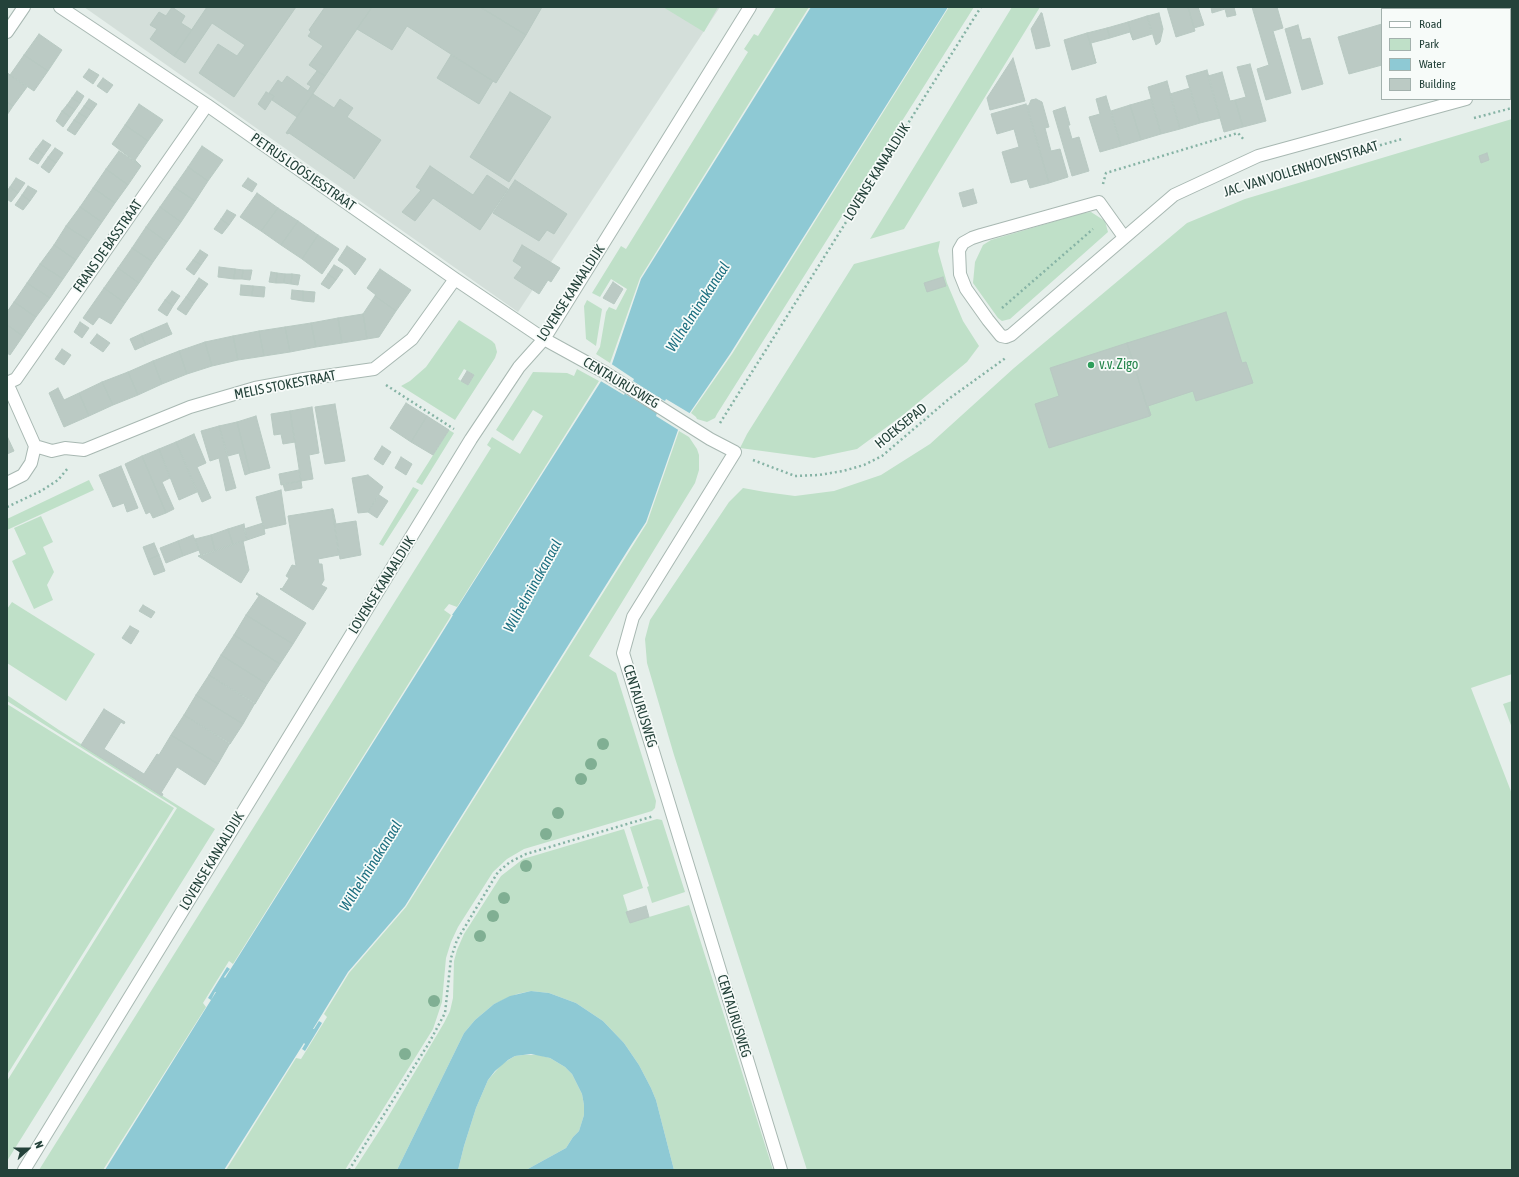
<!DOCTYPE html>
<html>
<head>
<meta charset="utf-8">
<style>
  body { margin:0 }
  #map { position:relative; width:1519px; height:1177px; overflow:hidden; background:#e6efeb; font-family:"Asap Condensed",sans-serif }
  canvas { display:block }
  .frame { position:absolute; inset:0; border:8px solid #24423a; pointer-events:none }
  .legend { position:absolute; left:1381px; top:8px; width:130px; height:92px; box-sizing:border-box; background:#f7fbf9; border:1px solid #a3b1ad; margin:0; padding:5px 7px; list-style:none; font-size:12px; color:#24423a }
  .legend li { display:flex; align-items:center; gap:8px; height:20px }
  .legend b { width:20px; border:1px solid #a3b1ad }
  .north { position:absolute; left:8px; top:1129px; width:40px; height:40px; -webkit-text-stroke:3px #f7fbf9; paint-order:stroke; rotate:69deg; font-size:11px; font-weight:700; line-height:16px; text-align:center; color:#24423a }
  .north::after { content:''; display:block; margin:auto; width:14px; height:18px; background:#24423a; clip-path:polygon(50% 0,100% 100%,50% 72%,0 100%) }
</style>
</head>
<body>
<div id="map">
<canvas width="1519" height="1177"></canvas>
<div class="frame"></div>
<ul class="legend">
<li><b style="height:5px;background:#fff"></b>Road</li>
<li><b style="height:11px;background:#bfe0c8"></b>Park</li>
<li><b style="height:11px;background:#8ec9d4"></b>Water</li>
<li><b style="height:11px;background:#bbcac4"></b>Building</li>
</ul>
<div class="north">N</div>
</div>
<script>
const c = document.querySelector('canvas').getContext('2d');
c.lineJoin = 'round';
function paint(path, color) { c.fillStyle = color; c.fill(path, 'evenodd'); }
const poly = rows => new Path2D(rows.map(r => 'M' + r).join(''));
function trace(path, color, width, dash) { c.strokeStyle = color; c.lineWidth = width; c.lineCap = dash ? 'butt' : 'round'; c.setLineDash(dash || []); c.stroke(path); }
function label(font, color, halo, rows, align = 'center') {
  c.font = font + ' "Asap Condensed",sans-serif'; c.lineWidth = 3.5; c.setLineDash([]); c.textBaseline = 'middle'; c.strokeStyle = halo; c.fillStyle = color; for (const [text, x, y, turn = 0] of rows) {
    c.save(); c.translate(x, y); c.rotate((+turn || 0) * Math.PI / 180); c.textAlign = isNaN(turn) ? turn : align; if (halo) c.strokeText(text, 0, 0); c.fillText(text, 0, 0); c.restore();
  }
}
paint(poly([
  [84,7,720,7,518,312]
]), '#d4dfda');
paint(poly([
  [663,7,718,7,704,32],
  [776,7,809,7,640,278,610,363,596,354,600,347,606,312,609,307,616,310,627,289,611,279,600,297,592,293,621,246,626,249,748,52,744,49,754,34,758,36],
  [949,7,974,7,717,414,715,418,707,422,697,419,696,417,691,413,732,354],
  [1012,7,1040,7,904,229,870,239],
  [1512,119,1512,674,1471,688,1512,794,1512,1170,807,1170,674,755,647,663,645,639,650,620,729,502,743,488,765,492,795,496,834,491,881,475,930,444,1014,368,1187,223,1245,199],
  [1091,212,1105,221,1108,232,1010,319,1002,321,998,318,973,283,975,262,983,245,991,240,1083,213],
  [940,241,938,251,947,283,963,321,979,346,967,362,903,415,857,449,814,458,740,448,747,434,854,264],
  [587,300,602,309,596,346,586,339,584,306],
  [459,320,492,341,495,344,497,352,495,358,455,420,401,386,410,381,426,367],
  [464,369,474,375,468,385,458,379],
  [577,369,599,381,457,607,449,604,444,610,451,615,449,619,233,964,229,961,203,1003,206,1007,103,1170,39,1170,491,448,487,445,492,437,520,454,543,416,533,410,513,441,496,430,528,380,533,372,567,373,574,376],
  [449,430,454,433,422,485,416,482],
  [679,431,689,437,697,449,699,455,699,470,695,483,589,656,616,673,656,801,655,808,652,811,524,849,507,859,493,872,458,927,451,942,446,958,442,1002,433,1029,345,1170,226,1170,296,1058,301,1059,327,1017,324,1014,349,973,406,907,647,523],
  [89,480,94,490,7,530,7,519],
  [413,487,419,490,383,546,379,544],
  [41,516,53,542,43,547,54,572,47,585,53,600,34,609,12,561,26,554,14,528],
  [12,602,95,654,66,701,7,663,7,609],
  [7,695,59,730,215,829,7,1161,7,1081,177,808,7,701],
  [1512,701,1512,728,1503,704],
  [7,704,174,808,7,1075],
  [657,819,662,820,685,892,652,903,647,887,649,886,630,827],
  [624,829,643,888,623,895,628,912,649,917,689,905,773,1170,674,1170,656,1100,651,1088,639,1065,624,1043,603,1021,576,1003,549,993,531,991,517,994,494,1004,475,1020,464,1033,397,1170,354,1170,385,1122,444,1023,450,1011,453,998,454,961,457,950,464,934,501,876,523,859],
  [523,1055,539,1055,550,1058,565,1067,572,1074,582,1094,584,1105,584,1115,579,1131,573,1137,566,1148,526,1170,458,1170,464,1146,476,1108,488,1080,502,1064,515,1056]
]), '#bfe0c8');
paint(poly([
  [811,7,948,7,730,354,678,430,646,522,631,545,405,906,348,972,313,1029,314,1029,319,1021,322,1023,305,1051,302,1049,305,1044,304,1043,224,1170,105,1170,216,992,215,992,211,1000,208,998,227,967,230,969,224,977,225,978,432,649,450,620,453,615,452,615,459,605,612,364,641,279],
  [531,991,549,993,576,1003,603,1021,624,1043,639,1065,651,1088,656,1100,674,1170,526,1170,566,1148,573,1137,579,1131,584,1115,584,1105,582,1094,572,1074,565,1067,550,1058,531,1054,515,1056,508,1060,495,1071,488,1080,476,1108,464,1146,458,1170,397,1170,464,1033,475,1020,494,1004,510,996]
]), '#8ec9d4');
paint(poly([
  [610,363,634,379,633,381,663,400,665,401,666,399,691,414,680,431,656,416,657,413,627,395,625,393,624,395,599,380]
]), '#e6efeb');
const building = poly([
  [172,7,185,16,181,23,192,30,174,56,150,39,157,29,150,25,159,12,166,16,172,7],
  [207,7,296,7,234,97,199,73,218,44,237,56,245,45,212,23,185,63,174,56,207,7],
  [325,7,372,7,325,76,309,65,323,46,308,36,311,32,309,30,325,7],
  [372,7,480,7,526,35,496,83,407,26,392,50,357,29,372,7],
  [480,7,542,7,526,35,480,7],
  [1167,7,1188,7,1195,31,1176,37,1167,7],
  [1188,7,1198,7,1204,25,1194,28,1188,7],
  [1211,7,1234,7,1236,15,1227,17,1225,9,1212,13,1211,7],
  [1252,7,1277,7,1283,28,1273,31,1291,93,1266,100,1257,69,1269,65,1252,7],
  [1424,7,1450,7,1451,9,1425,9,1424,7],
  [1450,7,1477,7,1478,9,1451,9,1450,7],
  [1506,7,1512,7,1512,28,1510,21,1510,9,1506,9,1506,7],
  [1041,13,1042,13,1050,46,1036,49,1031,29,1041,13],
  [1159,13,1163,29,1160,42,1156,45,1147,16,1159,13],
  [1147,16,1152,34,1133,40,1128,22,1147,16],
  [1128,22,1133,40,1130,32,1110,38,1107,28,1128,22],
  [1382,24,1382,65,1349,74,1338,37,1382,24],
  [1298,25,1302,40,1310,38,1323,84,1302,90,1285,29,1298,25],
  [1107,28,1110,38,1091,43,1096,63,1087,33,1107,28],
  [1087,33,1096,63,1072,70,1064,40,1087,33],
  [39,34,62,50,48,71,24,55,39,34],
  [24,55,48,71,34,91,7,73,10,75,24,55],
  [451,55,493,81,479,104,437,78,451,55],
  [1013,58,1025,101,990,110,987,98,1013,58],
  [1250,64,1266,121,1243,127,1235,100,1246,97,1237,67,1250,64],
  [89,69,99,75,93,84,83,77,89,69],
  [1207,70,1220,118,1200,123,1186,76,1207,70],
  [317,71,325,76,297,117,272,100,274,96,269,93,278,80,282,83,287,76,308,91,311,86,307,84,317,71],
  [1222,72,1230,101,1235,100,1243,127,1224,132,1208,76,1222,72],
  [7,73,27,87,13,106,7,102,7,73],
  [103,78,113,85,107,93,97,86,103,78],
  [1167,81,1180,129,1161,134,1148,87,1167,81],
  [1190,88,1200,123,1180,129,1170,94,1190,88],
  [77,91,84,96,80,103,72,98,77,91],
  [266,92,274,96,265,110,258,104,266,92],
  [510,92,551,117,509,182,470,157,510,92],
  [313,94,334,108,340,99,353,108,347,117,381,140,354,179,353,177,289,133,288,134,286,133,313,94],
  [1106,96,1121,146,1100,152,1089,117,1100,114,1096,99,1106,96],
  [72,98,80,103,75,110,67,105,72,98],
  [89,99,97,104,92,111,84,106,89,99],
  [1036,99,1042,102,1049,127,1045,128,1051,151,1060,149,1068,177,1049,183,1027,106,1029,105,1031,100,1036,99],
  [1151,99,1161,134,1141,140,1130,105,1151,99],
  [7,102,13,106,7,115,7,102],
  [139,104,163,120,148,141,125,125,139,104],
  [1026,104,1049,183,1030,188,1027,179,1011,183,1002,152,1019,147,1014,129,997,134,991,114,1026,104],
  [67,105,75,110,70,117,62,111,67,105],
  [1130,105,1141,140,1121,146,1111,111,1130,105],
  [84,106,92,111,87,118,79,113,84,106],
  [1065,107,1070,125,1068,125,1072,139,1079,137,1089,171,1072,176,1053,111,1065,107],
  [62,111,70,117,63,127,56,121,62,111],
  [79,113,87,118,82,125,74,120,79,113],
  [74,120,82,125,75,135,67,130,74,120],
  [125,125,148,141,135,160,141,166,112,144,125,125],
  [43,140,51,145,44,155,36,149,43,140],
  [202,146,223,160,208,181,188,167,202,146],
  [55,148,63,153,56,163,48,157,55,148],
  [36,149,44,155,38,164,29,159,36,149],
  [119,151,141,166,128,185,106,169,119,151],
  [1487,153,1489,160,1481,163,1479,156,1487,153],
  [48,157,56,163,49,173,41,167,48,157],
  [430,166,473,195,487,175,508,189,480,230,433,198,415,221,402,212,421,190,416,187,430,166],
  [188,167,208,181,195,201,174,187,188,167],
  [106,169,128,185,115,203,93,188,106,169],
  [16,178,25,183,18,193,10,187,16,178],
  [248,178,257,184,252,192,242,186,248,178],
  [515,180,567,214,554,234,547,230,539,241,493,213,515,180],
  [28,186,37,191,30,201,22,195,28,186],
  [10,187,18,193,11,202,7,199,7,191,10,187],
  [174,187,195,201,181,222,160,207,174,187],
  [93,188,115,203,102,222,80,207,93,188],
  [973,189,977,203,963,207,959,193,973,189],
  [257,193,278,208,261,231,240,217,257,193],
  [22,195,30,201,23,210,15,205,22,195],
  [80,207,102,222,89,241,66,226,80,207],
  [160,207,181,222,167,242,146,227,160,207],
  [278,208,298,221,281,245,261,231,278,208],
  [227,210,236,215,229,225,221,219,227,210],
  [221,219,229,225,222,234,214,229,221,219],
  [298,221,318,235,302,259,281,245,298,221],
  [66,226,89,241,76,260,54,245,66,226],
  [146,227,167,242,153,262,132,248,146,227],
  [318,235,339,249,322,274,302,259,318,235],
  [54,245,76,260,63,279,40,264,54,245],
  [522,245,560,268,551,282,548,280,539,294,514,278,522,267,513,261,522,245],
  [347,246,366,259,355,275,349,268,338,260,347,246],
  [132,248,153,262,139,283,118,268,132,248],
  [200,250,208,255,201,265,193,260,200,250],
  [193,260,201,265,194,275,186,269,193,260],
  [40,264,63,279,50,298,27,283,40,264],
  [334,265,343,270,336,280,328,274,334,265],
  [219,267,235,269,234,279,218,277,219,267],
  [118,268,139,283,125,303,104,288,118,268],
  [235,269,243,270,242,279,234,279,235,269],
  [380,269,411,290,396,311,375,296,376,295,367,288,380,269],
  [243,270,252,270,250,280,242,279,243,270],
  [271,272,277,273,276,283,269,282,271,272],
  [277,273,285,274,284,283,276,283,277,273],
  [285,274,292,274,291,284,284,283,285,274],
  [292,274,300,275,298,285,291,284,292,274],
  [328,274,336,280,329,289,321,284,328,274],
  [943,277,946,286,927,292,924,283,943,277],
  [199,278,208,284,194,303,186,297,199,278],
  [613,282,623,289,614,304,603,298,613,282],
  [27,283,50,298,36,317,14,302,27,283],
  [241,285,253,286,252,296,240,295,241,285],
  [253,286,265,287,264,297,252,296,253,286],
  [104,288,125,303,111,324,99,317,93,325,83,318,104,288],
  [292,290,303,291,303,301,291,299,292,290],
  [172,291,180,296,173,306,165,300,172,291],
  [303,291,315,292,314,302,303,301,303,291],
  [375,296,396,311,379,337,367,339,363,314,375,296],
  [186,297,194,303,186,315,177,309,186,297],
  [165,300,173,306,167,316,158,310,165,300],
  [14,302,36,317,23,336,7,325,7,312,14,302],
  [1226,312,1242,363,1246,362,1253,383,1196,401,1193,391,1148,406,1151,415,1150,416,1127,343,1226,312],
  [363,314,367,339,342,343,338,318,363,314],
  [338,318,342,343,316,347,311,323,338,318],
  [80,322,89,328,82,338,74,332,80,322],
  [167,323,172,334,146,345,141,334,167,323],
  [311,323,316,347,290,352,285,327,311,323],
  [7,325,23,336,10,355,7,353,7,325],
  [285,327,290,352,264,356,259,331,285,327],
  [259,331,264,356,238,360,233,336,259,331],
  [97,334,110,343,103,352,90,343,97,334],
  [141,334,146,345,135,350,130,339,141,334],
  [233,336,238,360,212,366,205,342,233,336],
  [205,342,212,366,187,374,179,351,205,342],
  [1127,343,1150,416,1049,448,1035,404,1059,396,1050,368,1127,343],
  [62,349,71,355,64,365,55,359,62,349],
  [179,351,187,374,162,384,153,361,179,351],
  [153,361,162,384,138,395,128,372,153,361],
  [467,371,474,375,468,385,461,381,467,371],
  [128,372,138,395,113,405,102,382,128,372],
  [102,382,113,405,89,416,79,393,102,382],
  [58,388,64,400,79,393,89,416,64,427,49,393,58,388],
  [406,403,427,416,411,442,390,428,406,403],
  [335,404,345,461,325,464,315,407,335,404],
  [312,407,319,453,309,455,313,479,301,481,290,411,312,407],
  [290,411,295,442,283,444,281,434,274,435,271,414,290,411],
  [256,416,270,468,250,473,237,422,256,416],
  [427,416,449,430,433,455,411,442,427,416],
  [237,422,250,473,245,475,239,453,228,456,219,426,237,422],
  [219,426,236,488,226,491,219,458,210,461,201,431,219,426],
  [194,434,206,463,197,467,211,498,202,502,176,442,194,434],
  [7,436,14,451,7,454,7,436],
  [176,442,197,492,179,500,159,449,176,442],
  [382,446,391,452,383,465,374,459,382,446],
  [159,449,170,478,162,482,174,509,166,513,142,456,159,449],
  [142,456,166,513,153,518,150,512,146,514,125,464,142,456],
  [401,457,412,464,406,475,395,468,401,457],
  [121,466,138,508,127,512,124,503,113,507,99,475,121,466],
  [299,470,301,481,281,485,279,474,299,470],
  [368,475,383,487,368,512,358,513,352,478,368,475],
  [301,481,302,488,285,491,283,484,301,481],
  [281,490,286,524,264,529,256,497,281,490],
  [379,495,388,501,377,518,368,512,379,495],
  [332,509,339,555,318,559,319,564,322,564,324,580,321,585,327,588,313,610,280,589,281,588,282,589,289,578,286,576,292,565,296,566,288,516,332,509],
  [332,509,333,509,336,524,356,521,361,555,340,559,332,509],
  [263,523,265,534,247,540,244,529,263,523],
  [244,524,247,540,233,545,228,529,244,524],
  [228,529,233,545,215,551,211,535,228,529],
  [193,535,199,550,183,556,178,541,193,535],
  [211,535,215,551,201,556,195,539,211,535],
  [178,541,183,556,166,563,160,548,178,541],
  [243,541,249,570,241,583,198,556,243,541],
  [154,543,159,555,148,560,143,547,154,543],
  [159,555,165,571,154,575,148,560,159,555],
  [257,593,306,623,293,644,246,615,259,596,256,594,257,593],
  [143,605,155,612,151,618,139,611,143,605],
  [246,615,293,644,280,664,234,635,246,615],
  [130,626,139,631,131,644,122,638,130,626],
  [234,635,280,664,267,684,221,655,234,635],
  [221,655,267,684,255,704,209,675,221,655],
  [209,675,255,703,243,724,196,695,209,675],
  [196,695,243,724,230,744,184,715,196,695],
  [104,709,125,722,124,724,121,722,104,749,144,774,157,754,159,755,171,735,218,764,205,785,177,767,161,793,163,794,162,796,81,745,104,709],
  [184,715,230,743,218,764,171,735,184,715],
  [646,906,649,917,630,923,626,912,646,906]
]);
paint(building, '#bbcac4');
trace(building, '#b8c9c2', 1);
const minor = poly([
  [60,7,207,105,455,279,544,339,604,372,710,439,735,452,633,617,623,653,781,1170],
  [7,32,24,7],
  [1510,87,1512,86],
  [1124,237,1099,202,981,235,972,238,963,243,959,250,960,274,966,289,988,320,1001,336,1006,337,1011,335,1174,195,1258,156,1466,99],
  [7,383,16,379,207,105],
  [7,383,35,446,31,463,23,475,7,483],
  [35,446,52,451,65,448,84,450,190,407,255,388,304,379,374,369,412,339,455,279],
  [24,1170,471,439,519,367,544,339,750,7]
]);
trace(minor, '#a8b8b2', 14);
trace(poly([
  [1474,118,1512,108],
  [1255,181,1402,139],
  [1103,184,1106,173,1238,133,1245,141],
  [1002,308,1093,229],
  [386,385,454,429],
  [720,423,981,7],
  [753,460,795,476,819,475,843,471,864,465,882,456,950,398,1007,357],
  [7,507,41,491,58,480,68,468],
  [349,1170,429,1043,445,1013,451,958,457,940,498,872,510,862,526,854,654,816]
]), '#86b3a5', 2.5, [2, 3]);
trace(minor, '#fff', 12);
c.fillStyle = '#80af93';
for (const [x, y] of [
  [603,744],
  [591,764],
  [581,779],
  [558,813],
  [546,834],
  [526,866],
  [504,898],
  [493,916],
  [480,936],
  [434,1001],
  [405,1054]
]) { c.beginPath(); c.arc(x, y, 6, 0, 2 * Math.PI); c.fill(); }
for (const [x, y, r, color] of [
  [1091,365,4,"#2e9e5b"]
]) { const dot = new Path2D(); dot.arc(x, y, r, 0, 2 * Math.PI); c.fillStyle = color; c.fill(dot); trace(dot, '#f7fbf9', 1.5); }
label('14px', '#24423a', '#f7fbf9', [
  ["JAC. VAN VOLLENHOVENSTRAAT",1301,169,-17],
  ["PETRUS LOOSJESSTRAAT",303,172,35],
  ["LOVENSE KANAALDIJK",877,172,-58],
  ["FRANS DE BASSTRAAT",108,246,-55],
  ["LOVENSE KANAALDIJK",571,293,-57],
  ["CENTAURUSWEG",621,383,31],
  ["MELIS STOKESTRAAT",285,385,-11],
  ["HOEKSEPAD",901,426,-39],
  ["LOVENSE KANAALDIJK",382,585,-58],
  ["CENTAURUSWEG",640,706,73],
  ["LOVENSE KANAALDIJK",212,861,-59],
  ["CENTAURUSWEG",734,1016,73]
]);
label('14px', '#27864d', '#f7fbf9', [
  ["v.v. Zigo",1099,365]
], 'left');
label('italic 15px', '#1c6f80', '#f7fbf9', [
  ["Wilhelminakanaal",698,307,-57],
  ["Wilhelminakanaal",533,586,-61],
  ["Wilhelminakanaal",371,866,-58]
]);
</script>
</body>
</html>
